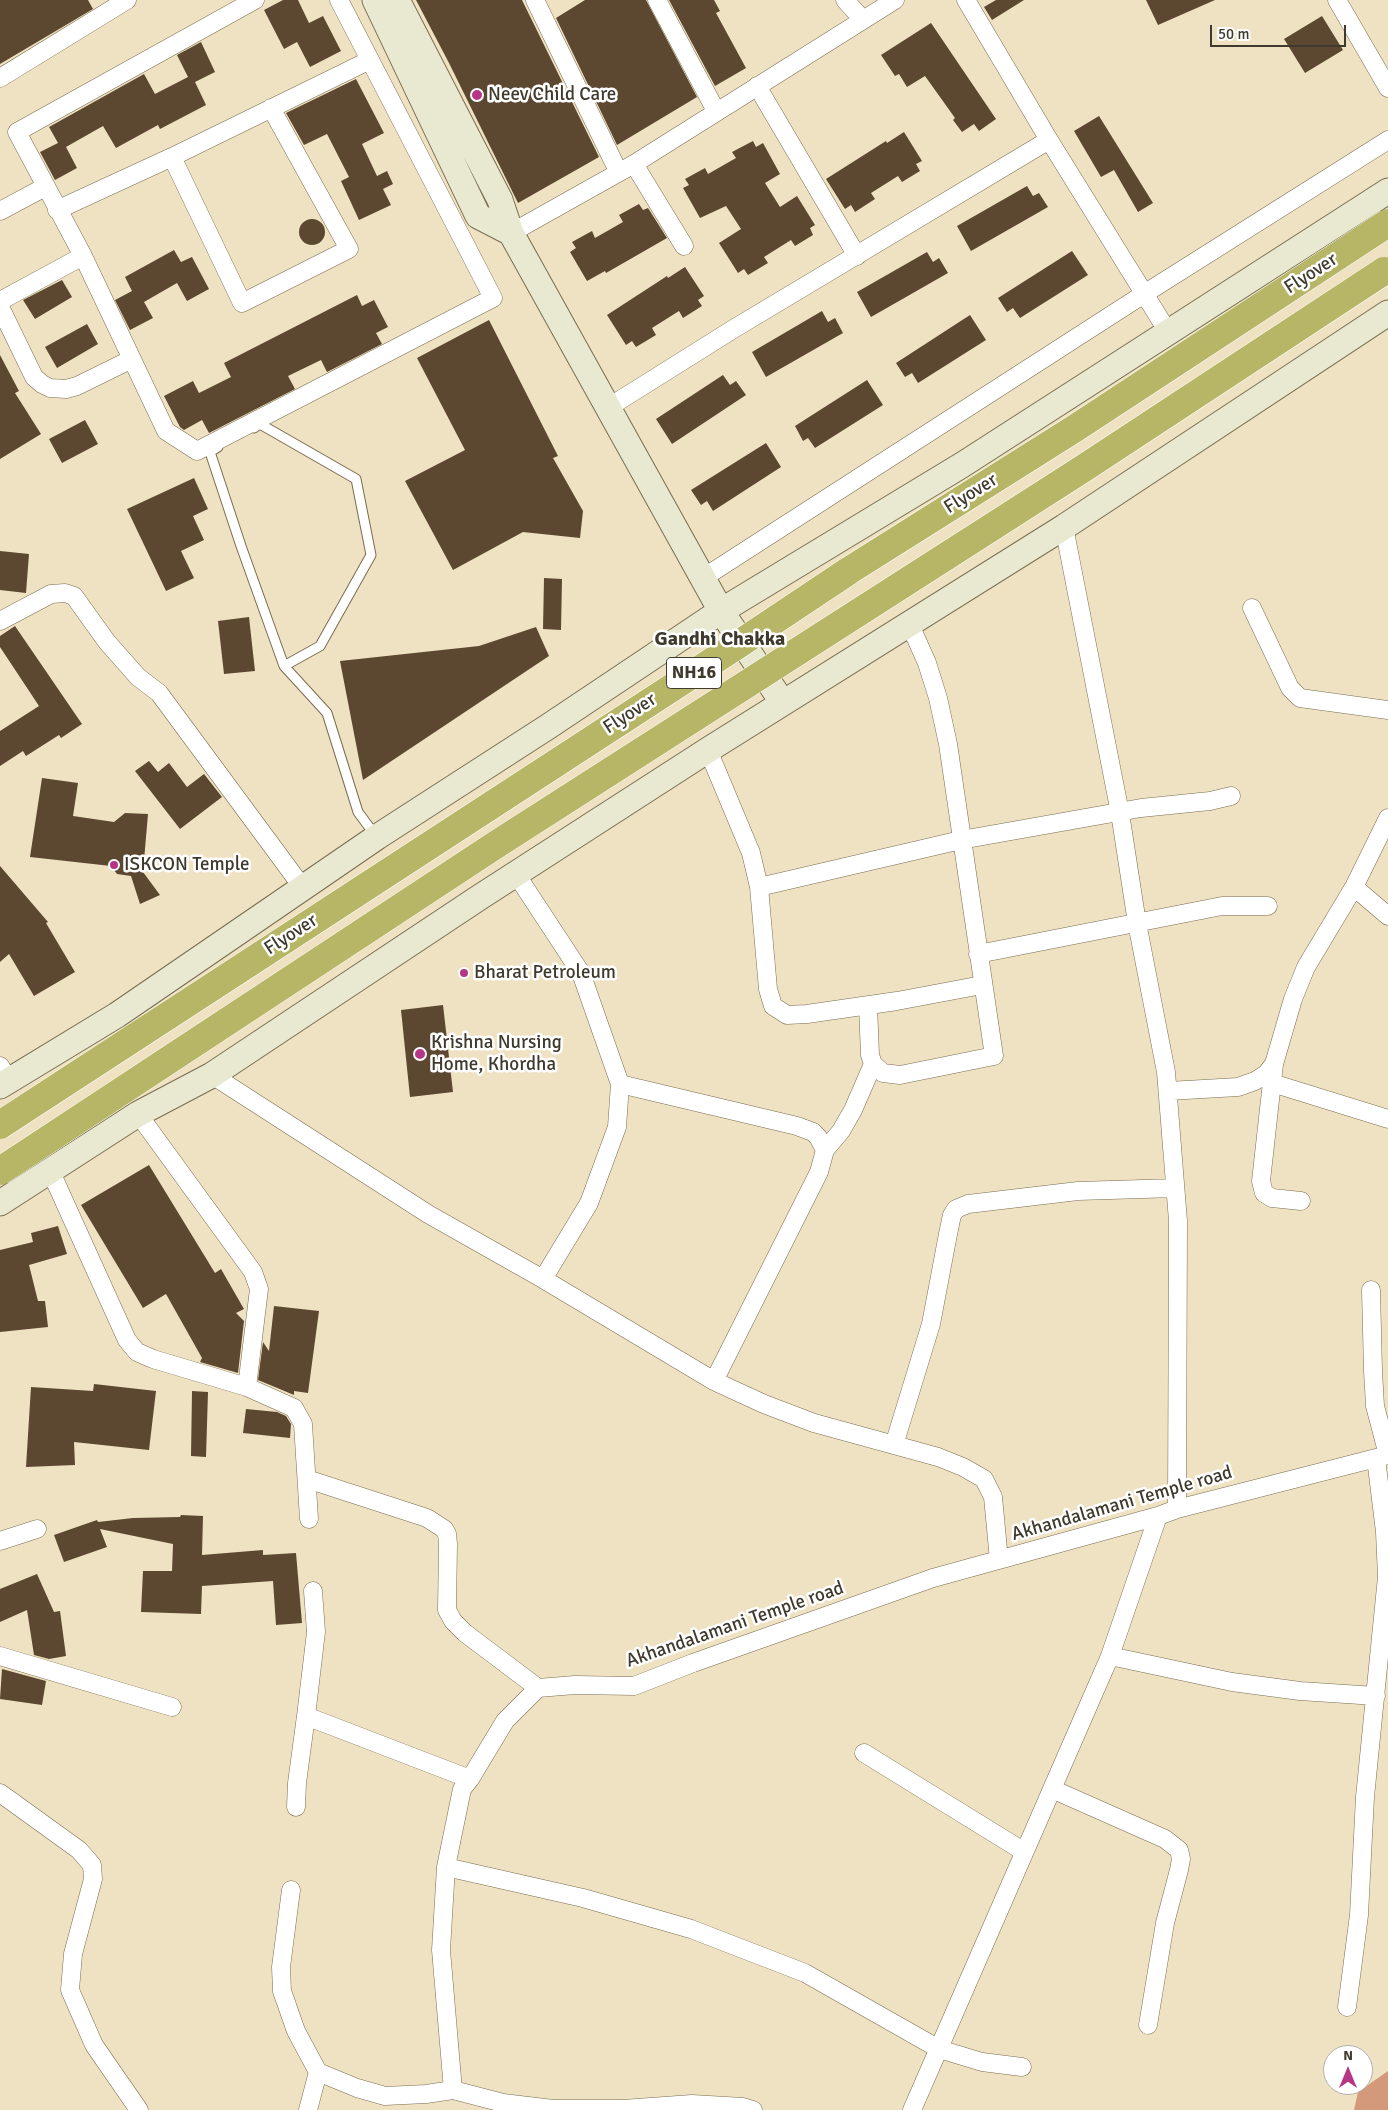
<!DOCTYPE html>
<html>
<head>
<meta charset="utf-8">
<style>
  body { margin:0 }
  #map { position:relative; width:1388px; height:2110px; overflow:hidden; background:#efe2c2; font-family:Signika,sans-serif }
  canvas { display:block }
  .north { position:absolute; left:1323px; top:2045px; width:50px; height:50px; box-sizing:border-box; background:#fff; border:1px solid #b2b0ab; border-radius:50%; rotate:0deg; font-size:14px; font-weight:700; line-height:20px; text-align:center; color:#3f3a2d }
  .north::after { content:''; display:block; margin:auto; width:18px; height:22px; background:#b43685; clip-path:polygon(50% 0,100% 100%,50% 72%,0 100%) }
  .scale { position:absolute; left:1210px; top:25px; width:136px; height:22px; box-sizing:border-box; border:2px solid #3f3a2d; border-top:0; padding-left:6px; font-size:15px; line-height:18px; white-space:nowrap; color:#3f3a2d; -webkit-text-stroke:4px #fff; paint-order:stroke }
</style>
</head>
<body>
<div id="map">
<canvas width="1388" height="2110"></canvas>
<div class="north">N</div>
<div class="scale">50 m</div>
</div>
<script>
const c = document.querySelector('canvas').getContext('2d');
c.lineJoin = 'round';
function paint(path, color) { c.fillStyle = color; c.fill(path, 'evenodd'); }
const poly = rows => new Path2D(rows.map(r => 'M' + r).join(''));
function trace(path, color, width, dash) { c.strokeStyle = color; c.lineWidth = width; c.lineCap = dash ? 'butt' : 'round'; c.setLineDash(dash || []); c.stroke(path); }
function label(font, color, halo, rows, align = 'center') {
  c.font = font + ' Signika,sans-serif'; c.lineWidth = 5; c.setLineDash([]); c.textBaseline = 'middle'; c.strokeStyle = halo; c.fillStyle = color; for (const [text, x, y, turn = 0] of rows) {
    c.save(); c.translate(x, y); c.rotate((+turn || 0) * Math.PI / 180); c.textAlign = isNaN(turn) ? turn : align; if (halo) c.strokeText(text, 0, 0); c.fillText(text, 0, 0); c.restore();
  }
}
paint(poly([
  [1388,2071,1388,2110,1354,2110,1358,2092]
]), '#d4997b');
paint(poly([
  [0,0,88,0,93,9,0,64],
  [283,0,298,0,309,23,323,16,341,51,310,67,297,42,284,49,264,10],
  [416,0,522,0,599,157,518,203,449,63],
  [585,0,646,0,697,97,617,145,556,18],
  [669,0,714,0,720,11,716,13,746,68,715,86],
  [996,0,1024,0,992,20,984,7],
  [1146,0,1215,0,1158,25],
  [1322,16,1343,50,1305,73,1284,39],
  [931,23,996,119,979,131,974,124,962,132,953,120,955,118,925,76,907,87,899,74,895,76,881,55],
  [201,42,215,72,195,82,206,105,160,129,158,125,116,148,103,126,66,147,77,168,55,180,40,152,58,143,49,127,144,74,155,94,188,77,177,55],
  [356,79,384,133,362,144,377,176,387,171,393,184,383,189,391,205,359,220,341,181,349,177,327,134,304,145,286,113],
  [1099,116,1153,203,1138,212,1114,170,1101,177,1074,131],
  [904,132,922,161,916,164,920,171,902,182,898,176,871,193,875,199,855,212,851,205,845,209,826,179,886,141,887,143],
  [753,141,756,147,763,143,780,174,765,183,780,207,797,196,815,225,810,228,813,235,795,246,791,240,764,257,768,263,748,275,744,269,738,273,719,243,741,229,726,206,700,218,683,188,689,185,685,179,705,168,708,174,736,158,732,152],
  [1027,186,1033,196,1039,193,1048,207,971,251,957,226],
  [639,204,643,210,648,208,667,238,606,273,605,271,587,281,570,252,576,248,572,242,592,231,595,238,623,222,619,215],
  '299 232a13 13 0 1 1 26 0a13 13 0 1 1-26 0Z',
  [174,250,181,262,192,257,209,289,187,301,177,283,144,302,153,318,130,330,115,300,132,291,125,277],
  [1072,251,1088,275,1020,318,1013,308,1007,312,998,298],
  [927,252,933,262,939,258,948,273,871,317,857,292],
  [685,267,704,296,698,300,702,306,683,318,679,311,652,328,656,335,636,347,632,341,626,345,607,315,667,276,668,278],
  [62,280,72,297,35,319,23,300],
  [357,295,362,306,374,300,388,327,376,333,382,344,327,372,321,360,288,376,295,389,209,433,202,420,184,430,180,427,164,396,193,381,199,393,231,377,224,363],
  [822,311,828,322,835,318,843,333,766,377,752,352],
  [970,315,986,340,918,383,912,373,905,377,896,363],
  [489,320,558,456,553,458,583,511,580,538,523,532,453,570,405,481,465,450,417,358],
  [87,324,98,344,57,368,45,347],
  [0,355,19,391,15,393,41,434,0,459],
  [723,375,730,385,736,381,746,395,672,444,656,419],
  [867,380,883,405,815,448,808,438,803,441,795,426],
  [85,420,98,444,62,463,49,439],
  [766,443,781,467,713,511,707,501,701,505,691,490],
  [194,478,208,509,193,516,204,540,181,551,194,578,166,591,127,509],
  [0,551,29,554,26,593,0,590],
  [544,578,562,579,561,630,543,629],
  [249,617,255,671,224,674,218,621],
  [15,626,82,724,61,738,59,735,26,756,23,751,0,766,0,731,39,706,0,647,0,636],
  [536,627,549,656,363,780,340,661,479,646],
  [149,761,158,772,169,763,187,787,204,774,222,797,180,829,135,771],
  [42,778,78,783,73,816,114,822,125,813,148,814,143,872,160,895,140,904,131,876,117,874,111,866,30,857],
  [0,866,48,922,46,923,75,972,34,996,9,954,0,962],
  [443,1005,453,1092,410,1097,401,1010],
  [149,1165,215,1273,221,1269,244,1309,236,1313,244,1321,238,1373,200,1362,202,1358,166,1294,143,1308,81,1205],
  [58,1226,67,1254,29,1265,38,1301,45,1301,48,1327,0,1332,0,1250,33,1242,31,1233],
  [274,1306,319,1311,308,1393,294,1391,294,1395,258,1380,263,1342,269,1351],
  [94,1384,156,1391,149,1450,74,1442,75,1465,26,1467,31,1387,93,1391],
  [192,1391,208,1392,206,1457,191,1456],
  [246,1409,277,1412,286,1416,291,1424,290,1438,243,1433],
  [181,1515,203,1516,202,1555,263,1550,263,1555,296,1553,302,1623,276,1625,273,1581,202,1586,201,1614,141,1612,143,1571,172,1571,173,1544,100,1529,107,1547,64,1562,54,1535,97,1520,98,1522,133,1518,180,1517],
  [37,1574,54,1612,60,1611,66,1656,49,1659,34,1655,27,1610,0,1622,0,1589],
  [2,1669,46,1681,42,1705,0,1699]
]), '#5c4731');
const lane = poly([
  [254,428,260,424,356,479,371,555,320,646,284,666],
  [218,447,210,452,241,546,284,666,327,713,358,812,375,835]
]);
const street = poly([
  [535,0,618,171],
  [657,0,716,111],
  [845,0,863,20],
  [966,0,1049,140,1168,332],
  [1337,0,1388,88],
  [0,78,127,0],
  [757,86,857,256],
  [172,157,242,303,349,249,271,108],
  [634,164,684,246],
  [57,210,172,157,370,60],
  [0,211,45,187],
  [511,233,634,164,895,0],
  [83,256,17,132,255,0],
  [0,301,83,256,166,431,197,451,493,298,339,0],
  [0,307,34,377,42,384,50,388,66,389,77,386,132,359],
  [609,407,735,328,1049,140],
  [1064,527,1120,813,1137,923,1166,1072,1178,1221,1177,1509],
  [703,578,1144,294,1388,140],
  [1252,608,1290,688,1300,698,1388,710],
  [0,621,51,594,65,593,74,596,107,642,138,677,159,693,303,888],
  [708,750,751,853,759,887,768,989,773,1006,787,1015,807,1014,897,1001,982,985],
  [516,874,581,973,620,1084,617,1127,589,1203,543,1279,714,1381,764,1404,814,1423,938,1457,963,1467,984,1479,993,1497,999,1560],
  [759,887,961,840,1141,808,1210,801,1231,796],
  [1354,887,1388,818],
  [978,954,1222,906,1268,906],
  [868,1005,870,1055,873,1064,883,1073,900,1075,994,1056,948,744,938,698,927,663,910,625],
  [1274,1064,1261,1181,1264,1193,1272,1198,1301,1201],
  [0,1066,9,1081],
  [212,1075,428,1214,543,1279],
  [1272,1083,1388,1119],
  [620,1084,797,1126,813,1132,818,1137,825,1150,819,1172,714,1381],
  [1168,1091,1238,1087,1255,1081,1266,1074,1274,1064,1293,999,1306,967,1354,887,1388,916],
  [138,1114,253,1272,259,1289,247,1387],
  [825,1150,841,1131,853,1110,873,1064],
  [50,1170,127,1340,137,1352,153,1359,247,1387,294,1408,303,1424,309,1519],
  [894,1445,931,1324,948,1234,952,1215,956,1209,968,1204,1078,1191,1175,1188],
  [307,1479,427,1518,444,1529,447,1534,448,1544,447,1610,453,1621,465,1633,538,1688],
  [0,1541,37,1529],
  [313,1591,316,1632,306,1716,470,1779],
  [0,1656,172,1707],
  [1110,1656,1232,1682,1300,1691,1376,1696],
  [864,1753,1023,1851],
  [1052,1789,1165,1839,1179,1850,1181,1859,1179,1870,1165,1923,1148,2025],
  [0,1793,79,1850,92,1865,93,1879,73,1954,70,1990,94,2045,139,2110],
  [296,1807,297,1783,306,1716],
  [446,1867,583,1898,691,1929,805,1973,939,2049,982,2062,1022,2067],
  [291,1890,281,1967,282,1991,296,2031,318,2072,308,2110],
  [1347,2007,1359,1915,1365,1797,1387,1577,1385,1532,1376,1458],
  [318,2072,357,2088,385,2096,426,2094,453,2090],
  [753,2110,743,2107,692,2104,623,2109,553,2109,503,2103,453,2090,441,1950,446,1867,462,1789,470,1779,505,1721,538,1688,575,1685,634,1686,693,1663,933,1578,1158,1516,1177,1509,1388,1455,1375,1406,1373,1371,1371,1290],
  [912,2110,1110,1656,1158,1516]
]);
const secondary = poly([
  [375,0,478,216,511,233],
  [397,0,500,200,511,233,721,611,783,703],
  [0,1086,117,1015,377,837,549,726,721,611,962,465,1388,191],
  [0,1203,138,1114,212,1075,480,897,708,750,1064,527,1388,313]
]);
trace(lane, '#796d50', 11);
trace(street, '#796d50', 19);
trace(secondary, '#796d50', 27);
trace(lane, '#fff', 9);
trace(street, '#fff', 18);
trace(secondary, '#e9e9d1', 25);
const highwayBridge = poly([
  [0,1125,739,644,850,570,1074,429,1388,223],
  [0,1171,497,844,1084,468,1384,271]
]);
trace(highwayBridge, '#fff', 29, []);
trace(highwayBridge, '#b6b666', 28);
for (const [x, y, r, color] of [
  [477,95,6,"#b43685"],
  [114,865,5,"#b43685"],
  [464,973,5,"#b43685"],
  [420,1054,6,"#b43685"]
]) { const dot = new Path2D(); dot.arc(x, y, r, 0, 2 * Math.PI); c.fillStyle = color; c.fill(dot); trace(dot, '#fff', 2); }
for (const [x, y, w] of [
  [694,673,55]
]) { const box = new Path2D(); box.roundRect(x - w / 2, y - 15.5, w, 31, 4); c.fillStyle = '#fff'; c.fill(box); trace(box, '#3f3a2d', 1); }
label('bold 18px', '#3f3a2d', null, [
  ["NH16",694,673]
]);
label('19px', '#3f3a2d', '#fff', [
  ["Neev Child Care",488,95],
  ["ISKCON Temple",124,865],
  ["Bharat Petroleum",474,973],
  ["Krishna Nursing",431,1043],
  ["Home, Khordha",431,1065]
], 'left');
label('19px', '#3f3a2d', '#fff', [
  ["Flyover",1311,274,-33],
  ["Flyover",971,494,-32],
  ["Flyover",630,714,-33],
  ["Flyover",291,935,-33],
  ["Akhandalamani Temple road",1122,1504,-16],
  ["Akhandalamani Temple road",735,1625,-19]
]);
label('bold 20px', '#3f3a2d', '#fff', [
  ["Gandhi Chakka",720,640]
]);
</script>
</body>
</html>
